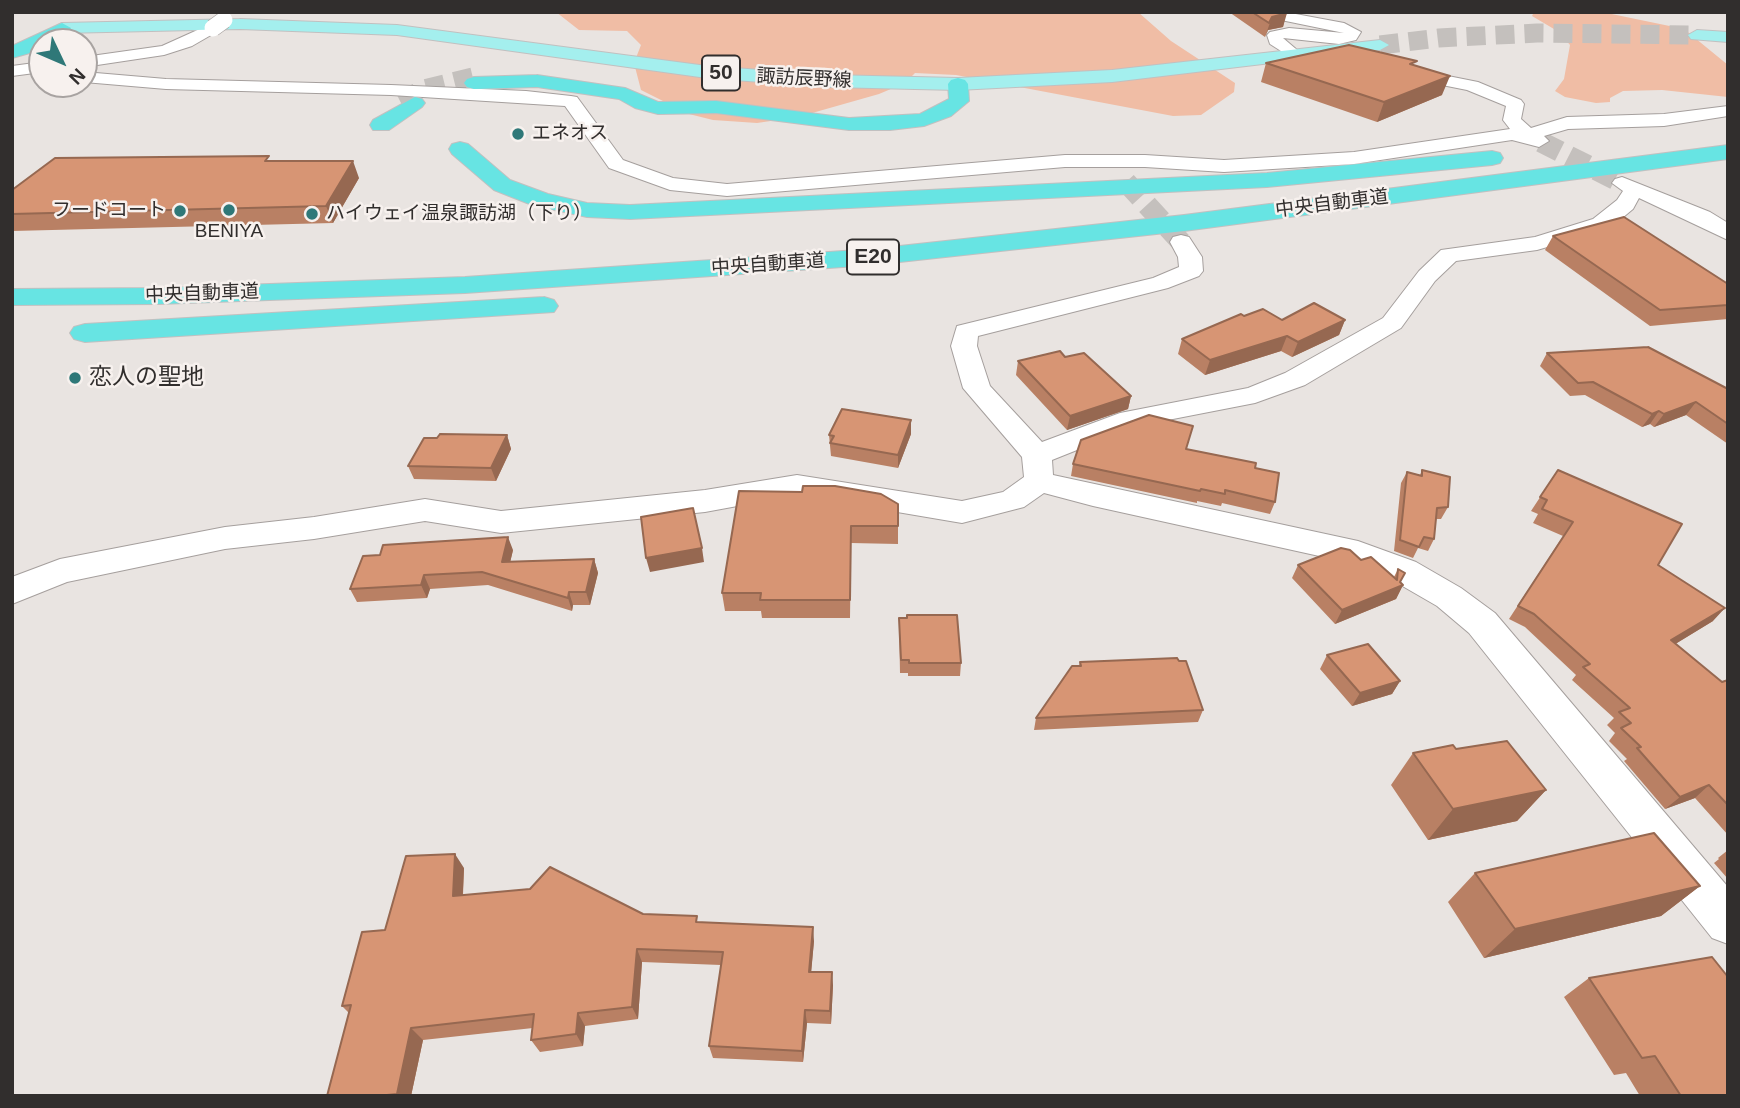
<!DOCTYPE html>
<html>
<head>
<meta charset="utf-8">
<style>
  body { margin:0 }
  #map { position:relative; width:1740px; height:1108px; overflow:hidden; background:#e9e4e1; font-family:Helvetica,sans-serif }
  canvas { display:block }
  .frame { position:absolute; inset:0; border:14px solid #312e2d; pointer-events:none }
  .north { position:absolute; left:28px; top:28px; width:70px; height:70px; box-sizing:border-box; background:#f7f1ee; border:2px solid #a8a3a1; border-radius:50%; rotate:134deg; font-size:19px; font-weight:700; line-height:28px; text-align:center; color:#312e2d }
  .north::after { content:''; display:block; margin:auto; width:24px; height:32px; background:#2f7878; clip-path:polygon(50% 0,100% 100%,50% 72%,0 100%) }
</style>
</head>
<body>
<div id="map">
<canvas width="1740" height="1108"></canvas>
<div class="frame"></div>
<div class="north">N</div>
</div>
<script>
const c = document.querySelector('canvas').getContext('2d');
c.lineJoin = 'round';
function paint(path, color) { c.fillStyle = color; c.fill(path, 'evenodd'); }
const poly = rows => new Path2D(rows.map(r => 'M' + r).join(''));
function trace(path, color, width, dash) { c.strokeStyle = color; c.lineWidth = width; c.lineCap = dash ? 'butt' : 'round'; c.setLineDash(dash || []); c.stroke(path); }
function label(font, color, halo, rows, align = 'center') {
  c.font = font + ' Helvetica,"Noto Sans JP",sans-serif'; c.lineWidth = 5; c.setLineDash([]); c.textBaseline = 'middle'; c.strokeStyle = halo; c.fillStyle = color; for (const [text, x, y, turn = 0] of rows) {
    c.save(); c.translate(x, y); c.rotate((+turn || 0) * Math.PI / 180); c.textAlign = isNaN(turn) ? turn : align; if (halo) c.strokeText(text, 0, 0); c.fillText(text, 0, 0); c.restore();
  }
}
paint(poly([
  [556,12,1138,12,1171,41,1235,83,1234,92,1201,115,1173,116,956,75,915,73,905,83,879,94,798,117,757,123,713,120,689,114,641,90,634,63,641,45,627,31,579,30],
  [1534,12,1602,12,1684,29,1728,65,1728,97,1662,90,1623,91,1610,98,1610,102,1596,103,1565,97,1555,91,1564,79,1570,45,1559,32,1532,16]
]), '#f0bda5');
trace(poly([
  [1541,142,1622,183],
  [1126,182,1181,242]
]), '#c4c0bd', 21, [21, 10]);
trace(poly([
  [1380,45,1439,38,1537,33,1697,35]
]), '#c4c0bd', 19, [19, 10]);
trace(poly([
  [400,101,424,89,473,77]
]), '#c4c0bd', 19, [19, 10]);
const street = poly([
  [1269,12,1285,12,1344,23,1361,32,1356,40,1339,44,1283,38,1303,55,1295,60,1270,44,1267,35,1270,32,1289,28,1344,33,1276,19,1269,12],
  [213,23,218,25,221,28,218,31,192,46,164,55,84,67,84,57,162,46,213,23],
  [42,62,42,72,12,76,12,66,42,62],
  [1403,67,1478,82,1521,100,1524,104,1521,119,1531,128,1567,117,1664,114,1728,106,1728,116,1664,126,1568,129,1544,136,1549,141,1539,147,1512,140,1354,164,1224,172,1145,167,1065,167,727,196,670,190,609,168,565,106,391,95,166,89,84,82,84,72,166,79,391,85,526,91,571,96,577,97,623,160,673,178,727,184,1065,155,1145,155,1224,160,1354,152,1510,129,1503,120,1506,106,1467,90,1397,76,1395,72,1397,68,1403,67],
  [1622,177,1710,212,1728,223,1728,240,1639,198,1633,209,1609,229,1537,250,1456,261,1435,281,1401,328,1305,385,1255,403,1137,426,1052,460,1053,475,1358,541,1416,562,1461,588,1495,613,1728,887,1728,944,1712,938,1469,633,1437,606,1392,580,1351,563,1093,506,1044,493,1024,507,962,523,797,495,705,512,501,533,425,521,314,539,225,549,67,582,12,604,12,577,60,559,225,527,314,517,425,499,501,511,705,490,797,475,962,501,1003,492,1024,477,1022,457,963,388,951,346,957,326,1153,278,1179,267,1178,257,1170,242,1173,237,1181,235,1189,237,1202,257,1203,271,1199,276,1168,288,978,336,977,346,990,386,1042,442,1120,413,1248,388,1285,373,1383,318,1419,271,1441,250,1535,237,1593,219,1617,200,1623,191,1612,183,1615,179,1622,177]
]);
const primary = poly([
  [240,19,397,25,707,66,829,75,958,78,1112,70,1380,40,1389,45,1380,50,1112,82,958,90,829,87,707,78,397,35,240,29,62,33,53,28,62,23,240,19],
  [1697,30,1728,32,1728,42,1691,39,1688,35,1697,30]
]);
const highway = poly([
  [62,23,71,28,68,32,51,42,42,42,42,48,37,51,12,58,12,46,62,23],
  [537,75,625,88,658,102,716,101,849,118,920,114,949,99,948,84,951,80,958,78,965,80,968,84,969,101,951,116,924,126,890,130,849,130,716,113,658,114,635,108,619,99,537,87,474,89,467,87,464,83,467,79,474,77,537,75],
  [415,97,422,99,425,103,422,107,389,130,373,130,370,125,373,120,415,97],
  [460,142,468,144,510,180,548,194,587,203,630,205,1267,173,1492,151,1500,153,1503,158,1500,163,1492,165,1267,187,630,219,587,217,532,205,494,190,452,154,449,149,452,144,460,142],
  [1728,145,1728,159,1184,231,872,265,465,293,158,304,12,305,12,289,158,288,465,277,872,249,1184,215,1728,145],
  [544,297,554,300,558,306,554,312,85,342,74,339,70,333,74,327,85,324,544,297]
]);
trace(street, '#a59f9d', 2);
trace(primary, '#c1c0c0', 2);
trace(highway, '#c1c0c0', 2);
paint(street, '#fff');
paint(primary, '#a4efee');
paint(highway, '#67e4e3');
const streetBridge = poly([
  [213,28,224,20]
]);
trace(streetBridge, '#a59f9d', 18, []);
trace(streetBridge, '#fff', 17);
paint(poly([
  [1229,12,1286,12,1283,27,1268,30,1265,37],
  [1266,63,1415,65,1442,95,1377,122,1261,82],
  [271,161,359,178,333,223,12,231,12,190],
  [1553,236,1728,284,1728,319,1650,326,1545,250],
  [1244,316,1282,320,1345,320,1339,335,1292,357,1281,351,1205,375,1178,354,1182,339],
  [1547,353,1728,389,1728,444,1686,415,1654,427,1650,424,1642,427,1585,395,1570,396,1540,366],
  [1065,357,1131,396,1128,409,1067,430,1016,375,1018,361],
  [911,420,911,434,898,468,831,456,829,435],
  [507,435,511,449,496,481,414,479,408,466,437,438],
  [1186,449,1255,468,1275,502,1270,514,1222,503,1221,506,1197,501,1197,503,1071,476,1073,464],
  [1422,470,1448,507,1441,519,1436,519,1434,539,1428,551,1418,548,1413,558,1394,551,1401,483,1407,472,1420,475],
  [1558,470,1658,565,1713,621,1675,644,1722,682,1728,680,1728,835,1695,798,1665,809,1624,761,1627,759,1609,741,1615,733,1607,725,1614,718,1572,680,1576,675,1525,627,1509,619,1563,536,1533,523,1538,514,1531,511],
  [739,491,898,526,898,544,851,543,850,618,762,618,761,611,725,611,722,593],
  [513,550,510,562,594,559,598,573,590,605,573,605,572,611,488,585,430,589,427,598,357,602,350,589],
  [1361,560,1394,577,1398,569,1400,582,1403,585,1396,599,1335,624,1292,578,1298,565],
  [899,618,961,663,960,676,908,676,908,673,900,673],
  [1327,655,1400,681,1392,694,1352,706,1320,669],
  [1080,662,1203,710,1198,722,1034,730,1036,718,1079,666],
  [1456,749,1546,790,1517,821,1428,840,1391,785,1413,753],
  [1728,850,1728,879,1714,863,1719,859,1718,858],
  [464,868,463,895,643,914,699,922,814,941,811,972,833,985,831,1024,807,1023,803,1062,713,1058,709,1046,721,965,642,962,638,1019,585,1026,583,1046,540,1052,531,1040,533,1028,423,1040,411,1096,327,1096,349,1013,342,1006,385,930],
  [1475,873,1700,886,1661,916,1484,958,1448,902],
  [1589,978,1728,1096,1640,1096,1626,1073,1614,1075,1564,997]
]), '#b98064');
paint(poly([
  [1287,13,1283,27,1268,30,1265,37,1272,17],
  [1450,76,1442,95,1377,122,1384,102],
  [353,161,359,178,333,223,326,206],
  [1345,320,1339,335,1292,357,1298,342],
  [1287,336,1281,351,1205,375,1210,360],
  [1131,396,1128,409,1067,430,1070,416],
  [1696,402,1686,415,1654,427,1664,414],
  [1659,411,1650,424,1642,427,1652,414],
  [911,420,911,434,898,468,898,455],
  [507,435,511,449,496,481,491,468],
  [508,537,513,550,507,576,502,562],
  [702,548,704,562,650,572,646,558],
  [594,559,598,573,590,605,586,592],
  [424,575,430,589,427,598,421,585],
  [1403,585,1396,599,1335,624,1342,610],
  [569,592,573,605,572,611,568,598],
  [1725,608,1713,621,1659,654,1671,640],
  [1400,681,1392,694,1352,706,1360,693],
  [1709,785,1695,798,1665,809,1680,797],
  [1546,790,1517,821,1428,840,1453,809],
  [455,854,464,868,462,910,453,896],
  [1700,886,1661,916,1484,958,1515,929],
  [813,927,814,941,810,985,809,972],
  [637,949,642,962,638,1019,632,1007],
  [832,972,833,985,831,1024,830,1011],
  [805,1010,807,1023,803,1062,802,1051],
  [578,1013,585,1026,583,1046,576,1034],
  [411,1028,423,1040,411,1096,399,1096,397,1094]
]), '#966851');
const building = poly([
  [1252,12,1286,12,1287,13,1272,17,1269,23,1252,12],
  [1349,45,1417,61,1410,64,1450,76,1384,102,1266,63,1349,45],
  [269,156,265,161,353,161,326,206,12,214,12,190,55,158,269,156],
  [1624,217,1728,284,1728,305,1660,310,1553,236,1624,217],
  [1314,303,1345,320,1298,342,1287,336,1210,360,1182,339,1241,314,1244,316,1263,309,1282,320,1314,303],
  [1648,347,1728,389,1728,424,1696,402,1664,414,1659,411,1652,414,1593,382,1578,383,1547,353,1648,347],
  [1060,351,1065,357,1084,353,1131,396,1070,416,1018,361,1060,351],
  [842,409,911,420,898,455,830,443,834,436,829,435,842,409],
  [1149,415,1193,426,1186,449,1256,463,1255,468,1279,473,1275,502,1225,490,1225,494,1201,489,1200,491,1073,464,1081,440,1149,415],
  [440,434,507,435,491,468,408,466,424,438,437,438,440,434],
  [1422,470,1450,477,1448,507,1437,508,1434,539,1424,537,1419,547,1400,540,1407,472,1422,476,1422,470],
  [1558,470,1682,524,1658,565,1725,608,1671,640,1722,682,1728,680,1728,805,1709,785,1680,797,1637,748,1641,747,1621,728,1631,723,1619,712,1630,708,1583,667,1590,664,1534,614,1518,606,1573,522,1542,509,1547,500,1540,497,1558,470],
  [803,486,835,486,881,494,898,504,898,526,851,526,850,600,760,600,761,593,722,593,739,491,802,492,803,486],
  [693,508,702,548,646,558,641,517,693,508],
  [508,537,502,562,594,559,586,592,569,592,568,598,482,572,424,575,421,585,350,589,363,556,380,555,383,545,508,537],
  [1341,548,1350,550,1361,560,1371,557,1397,580,1398,569,1405,573,1400,582,1403,585,1342,610,1298,565,1341,548],
  [907,615,957,615,961,663,909,663,909,660,901,660,899,618,907,618,907,615],
  [1368,644,1400,681,1360,693,1327,655,1368,644],
  [1177,658,1179,661,1186,661,1203,710,1036,718,1072,666,1081,666,1080,662,1177,658],
  [1507,741,1546,790,1453,809,1413,753,1453,745,1456,749,1507,741],
  [1654,833,1700,886,1515,929,1475,873,1654,833],
  [455,854,453,896,530,889,550,867,643,914,697,916,696,922,813,927,809,972,832,972,830,1011,805,1010,802,1051,709,1046,723,952,637,949,632,1007,578,1013,576,1034,531,1040,534,1014,411,1028,397,1094,377,1096,327,1096,351,1005,342,1006,362,932,385,930,406,856,455,854],
  [1712,957,1728,977,1728,1096,1681,1096,1655,1056,1642,1058,1589,978,1712,957]
]);
paint(building, '#d79574');
trace(building, '#966851', 2);
for (const [x, y, r, color] of [
  [518,134,7,"#2f7878"],
  [229,210,7,"#2f7878"],
  [180,211,7,"#2f7878"],
  [312,214,7,"#2f7878"],
  [75,378,7,"#2f7878"]
]) { const dot = new Path2D(); dot.arc(x, y, r, 0, 2 * Math.PI); c.fillStyle = color; c.fill(dot); trace(dot, '#f7f1ee', 2.5); }
label('19px', '#312e2d', '#f7f1ee', [
  ["諏訪辰野線",804,79,3],
  ["中央自動車道",1332,204,-7],
  ["中央自動車道",768,265,-4],
  ["中央自動車道",202,294,-2]
]);
label('19px', '#312e2d', '#f7f1ee', [
  ["エネオス",532,134],
  ["フードコート",166,211,"right"],
  ["ハイウェイ温泉諏訪湖（下り）",326,214],
  ["BENIYA",229,232,"center"]
], 'left');
for (const [x, y, w] of [
  [721,73,38],
  [873,257,52]
]) { const box = new Path2D(); box.roundRect(x - w / 2, y - 17.5, w, 35, 5); c.fillStyle = '#f7f1ee'; c.fill(box); trace(box, '#312e2d', 2); }
label('bold 21px', '#312e2d', null, [
  ["50",721,73],
  ["E20",873,257]
]);
label('23px', '#312e2d', '#f7f1ee', [
  ["恋人の聖地",89,378]
], 'left');
</script>
</body>
</html>
